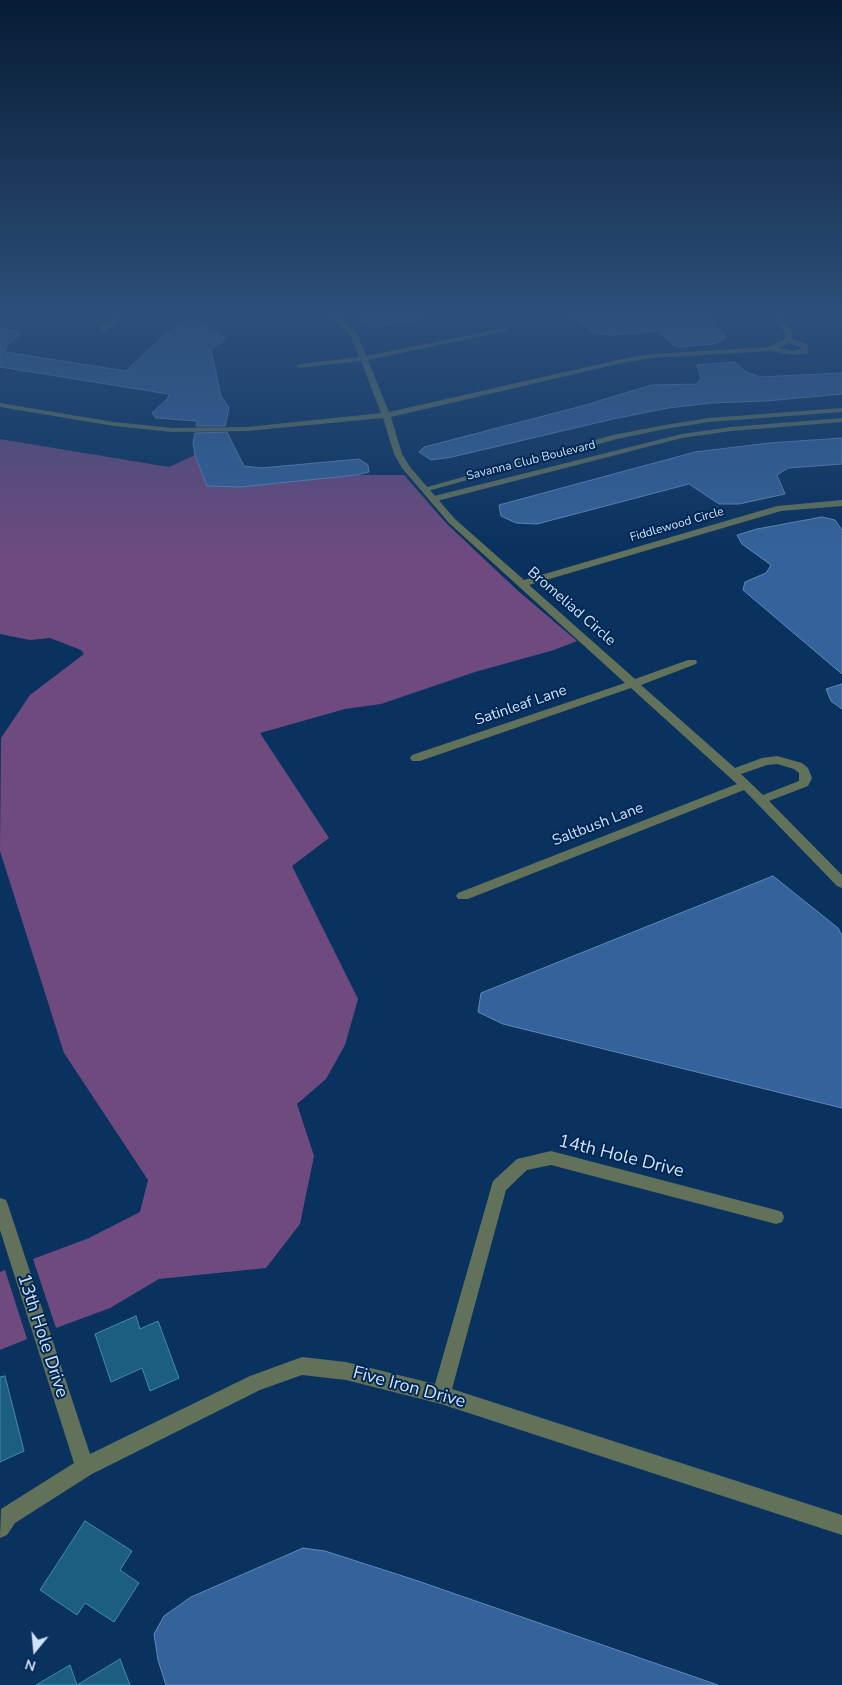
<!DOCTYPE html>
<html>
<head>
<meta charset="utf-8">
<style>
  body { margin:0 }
  #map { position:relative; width:842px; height:1685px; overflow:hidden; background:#0a325f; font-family:"Nunito Sans",sans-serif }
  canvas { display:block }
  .north { position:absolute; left:10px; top:1625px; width:50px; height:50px; -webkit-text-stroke:4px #002753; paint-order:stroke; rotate:197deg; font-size:14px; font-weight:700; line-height:20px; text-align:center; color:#d1e3fa }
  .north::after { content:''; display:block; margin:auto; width:18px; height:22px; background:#d1e3fa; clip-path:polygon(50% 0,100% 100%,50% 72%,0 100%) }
</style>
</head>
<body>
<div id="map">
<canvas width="842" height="1685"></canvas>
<div class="north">N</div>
</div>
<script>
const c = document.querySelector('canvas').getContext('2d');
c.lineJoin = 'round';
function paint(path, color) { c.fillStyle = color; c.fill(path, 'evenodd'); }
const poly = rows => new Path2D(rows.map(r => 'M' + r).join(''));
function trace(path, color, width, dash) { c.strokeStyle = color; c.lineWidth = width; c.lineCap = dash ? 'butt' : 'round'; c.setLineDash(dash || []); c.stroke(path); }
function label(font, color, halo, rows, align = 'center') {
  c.font = font + ' "Nunito Sans",sans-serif'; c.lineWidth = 4; c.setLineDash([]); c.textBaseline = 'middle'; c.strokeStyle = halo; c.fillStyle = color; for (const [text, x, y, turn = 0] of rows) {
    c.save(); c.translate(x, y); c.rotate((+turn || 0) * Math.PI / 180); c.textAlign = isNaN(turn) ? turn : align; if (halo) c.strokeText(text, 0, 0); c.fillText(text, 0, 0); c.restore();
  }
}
paint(poly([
  [0,439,169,467,195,455,207,486,242,487,356,475,404,475,446,523,517,590,577,641,554,650,475,672,381,704,345,709,260,733,329,838,292,866,358,999,345,1045,326,1079,297,1104,314,1156,300,1224,266,1268,159,1279,110,1308,56,1328,33,1259,89,1238,140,1212,148,1180,64,1053,0,851,1,738,30,695,84,654,81,650,50,638,30,640,0,634],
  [5,1270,27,1339,0,1350,0,1272]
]), '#6e4a7f');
const water = poly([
  [358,317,428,317,380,326,370,326,358,317],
  [570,317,707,317,726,336,724,339,714,344,680,347,673,345,659,331,615,335,600,334,594,333,570,317],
  [188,320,198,321,226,338,211,350,221,396,229,408,225,426,196,426,197,421,156,418,152,413,168,398,169,394,0,367,0,328,18,331,21,334,6,346,5,352,126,371,166,333,188,320],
  [735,362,745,371,759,377,842,373,842,394,766,401,711,403,668,408,613,419,452,457,431,460,419,452,424,447,582,406,652,385,697,384,701,378,697,365,735,362],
  [227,432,244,466,261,468,359,459,368,465,369,472,356,475,241,487,207,486,195,455,193,443,195,433,227,432],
  [842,438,842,464,788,468,777,475,785,494,739,504,719,504,689,484,537,524,516,523,501,516,499,505,695,452,769,443,842,438],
  [822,517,835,520,842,530,842,674,743,590,745,582,766,573,771,565,742,544,737,535,757,529,822,517],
  [842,684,842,709,831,701,826,689,842,684],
  [773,876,838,928,842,936,842,1108,503,1024,478,1012,481,993,773,876],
  [303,1548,325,1551,415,1580,718,1685,166,1685,158,1660,154,1634,164,1616,191,1597,303,1548]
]);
paint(water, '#34629b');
trace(water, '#6389b8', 1);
const building = poly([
  [136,1316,140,1329,158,1321,179,1378,150,1391,142,1368,111,1382,95,1334,136,1316],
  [5,1376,24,1451,0,1462,0,1377,5,1376],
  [85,1521,132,1551,120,1570,139,1583,114,1622,85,1603,77,1615,40,1590,85,1521],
  [120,1659,130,1685,36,1685,70,1665,77,1685,120,1659]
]);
paint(building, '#1b5e7f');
trace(building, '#448ab0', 1);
paint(poly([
  [116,317,124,317,106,331,100,331,100,327,116,317],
  [331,317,338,317,357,333,366,356,506,328,510,330,368,360,389,412,622,359,652,354,769,347,785,339,784,331,773,317,780,317,792,331,792,339,807,344,808,353,793,355,770,351,652,358,622,363,391,417,402,454,410,467,455,519,524,580,777,506,842,500,842,506,781,511,529,585,635,679,688,660,696,660,697,662,696,664,641,685,735,768,762,758,777,756,802,763,808,768,812,778,808,786,769,801,842,875,842,888,837,886,744,790,468,899,458,899,456,896,458,893,737,784,631,688,420,761,412,761,410,758,412,755,625,683,449,523,402,468,394,454,383,418,247,431,172,432,114,426,0,407,0,403,114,422,172,428,247,427,381,413,361,361,300,368,296,366,300,364,359,357,351,336,331,317],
  [789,343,801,347,801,349,793,351,778,348,789,343],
  [777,764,794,769,799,773,799,781,763,795,741,774,767,765,777,764],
  [551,1151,776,1210,782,1212,784,1217,782,1222,776,1224,551,1165,527,1170,506,1190,452,1389,842,1515,842,1535,441,1404,346,1380,302,1375,260,1390,92,1474,15,1523,7,1535,0,1538,1,1509,74,1463,0,1230,0,1198,6,1200,8,1205,90,1454,250,1376,302,1357,346,1362,435,1384,493,1181,517,1159,551,1151]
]), '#62725a');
paint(poly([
  [842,408,842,412,709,422,665,429,617,439,424,492,420,489,613,435,665,425,709,418,842,408],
  [842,418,842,422,731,431,682,438,433,502,429,499,430,497,682,434,731,427,842,418]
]), '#62725a');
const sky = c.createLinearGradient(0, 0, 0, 553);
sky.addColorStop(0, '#061c34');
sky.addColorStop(0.57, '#2d4f7a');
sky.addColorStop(1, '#2d4f7a00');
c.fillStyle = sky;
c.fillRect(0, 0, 842, 553);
label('12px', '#d1e3fa', '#002753', [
  ["Savanna Club Boulevard",531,461,-14],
  ["Fiddlewood Circle",677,525,-16]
]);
label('15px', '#d1e3fa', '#002753', [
  ["Bromeliad Circle",571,607,41],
  ["Satinleaf Lane",521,706,-19],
  ["Saltbush Lane",598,825,-21]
]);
label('18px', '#d1e3fa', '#002753', [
  ["14th Hole Drive",621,1157,14],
  ["13th Hole Drive",42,1336,72],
  ["Five Iron Drive",409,1388,15]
]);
</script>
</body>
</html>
